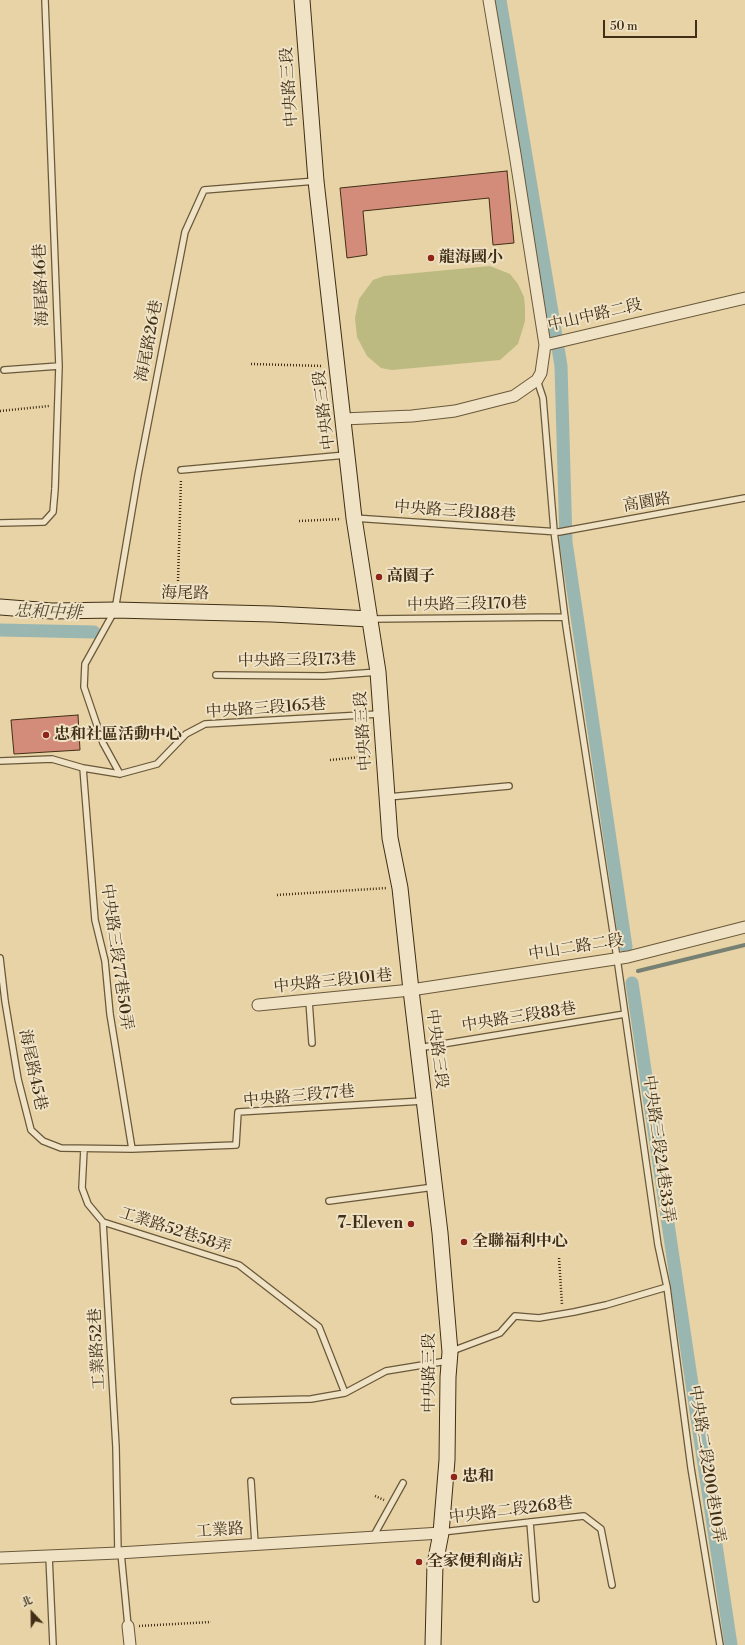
<!DOCTYPE html>
<html>
<head>
<meta charset="utf-8">
<style>
  body { margin:0 }
  #map { position:relative; width:745px; height:1645px; overflow:hidden; background:#e7d3a6; font-family:"Libre Bodoni","Noto Serif TC",serif }
  canvas { display:block }
  .north { position:absolute; left:12px; top:1593px; width:40px; height:40px; -webkit-text-stroke:3px #efe2c5; paint-order:stroke; rotate:338deg; font-size:11px; font-weight:700; line-height:16px; text-align:center; color:#402f16 }
  .north::after { content:''; display:block; margin:auto; width:14px; height:18px; background:#402f16; clip-path:polygon(50% 0,100% 100%,50% 72%,0 100%) }
  .scale { position:absolute; left:603px; top:20px; width:94px; height:18px; box-sizing:border-box; border:2px solid #402f16; border-top:0; padding-left:5px; font-size:12px; line-height:14px; white-space:nowrap; color:#402f16; -webkit-text-stroke:3px #efe2c5; paint-order:stroke }
</style>
</head>
<body>
<div id="map">
<canvas width="745" height="1645"></canvas>
<div class="north">北</div>
<div class="scale">50 m</div>
</div>
<script>
const c = document.querySelector('canvas').getContext('2d');
c.lineJoin = 'round';
function paint(path, color) { c.fillStyle = color; c.fill(path, 'evenodd'); }
const poly = rows => new Path2D(rows.map(r => 'M' + r).join(''));
function trace(path, color, width, dash) { c.strokeStyle = color; c.lineWidth = width; c.lineCap = dash ? 'butt' : 'round'; c.setLineDash(dash || []); c.stroke(path); }
function label(font, color, halo, rows, align = 'center') {
  c.font = font + ' "Libre Bodoni","Noto Serif TC",serif'; c.lineWidth = 4; c.setLineDash([]); c.textBaseline = 'middle'; c.strokeStyle = halo; c.fillStyle = color; for (const [text, x, y, turn = 0] of rows) {
    c.save(); c.translate(x, y); c.rotate((+turn || 0) * Math.PI / 180); c.textAlign = isNaN(turn) ? turn : align; if (halo) c.strokeText(text, 0, 0); c.fillText(text, 0, 0); c.restore();
  }
}
paint(poly([
  [490,266,510,274,518,284,524,297,525,308,525,321,518,344,500,360,392,370,381,368,367,356,357,337,355,318,359,299,373,280,384,276]
]), '#bdba81');
trace(poly([
  [638,971,745,945]
]), '#768073', 4);
trace(poly([
  [500,0,561,366,566,542,626,947],
  [0,630,94,632],
  [632,983,731,1645]
]), '#9ab6b1', 13);
const building = poly([
  [507,171,514,243,493,245,489,198,363,211,367,255,347,258,340,188,507,171],
  [78,715,80,750,14,754,11,720,78,715]
]);
paint(building, '#d38c79');
trace(building, '#402f16', 1);
const lane = poly([
  [4,370,59,366],
  [537,380,543,398,554,531,566,626,617,958,658,1245,667,1287,691,1468,720,1645],
  [181,470,346,455],
  [354,518,559,532,745,498],
  [0,523,44,522,53,512,55,489,59,366,45,0],
  [371,619,565,617],
  [216,675,324,676,378,672],
  [0,761,52,759,83,768,120,774,157,764,186,734,205,724,379,714],
  [83,768,95,920,105,961,110,1014,132,1149],
  [120,774,103,743,84,687,85,664,115,610,138,475,185,232,204,190,316,181],
  [388,797,509,786],
  [0,958,5,1001,18,1079,31,1130,43,1141,61,1148,132,1149,236,1145,238,1112,423,1101],
  [309,1001,312,1043],
  [418,1048,625,1014],
  [84,1149,82,1188,88,1204,103,1222,116,1447,118,1553],
  [329,1201,434,1187],
  [103,1222,239,1265,319,1327,345,1393],
  [452,1351,500,1333,515,1316,539,1318,574,1312,606,1305,667,1287],
  [234,1401,311,1399,345,1393,386,1371,447,1361],
  [251,1481,255,1544],
  [530,1522,536,1599],
  [442,1532,584,1516,601,1529,612,1585],
  [373,1537,403,1483],
  [121,1553,128,1626],
  [49,1556,53,1645]
]);
const street = poly([
  [489,0,515,154,545,345],
  [343,419,412,416,455,411,514,396,537,380,541,373,545,345,745,298],
  [258,1005,411,990,628,957,745,927],
  [0,1558,118,1553,441,1533],
  [128,1626,130,1645]
]);
const secondary = poly([
  [302,0,316,181,354,518,378,672,390,838,400,888,411,990,440,1233,450,1352,448,1377,447,1460,441,1533,435,1564,433,1645],
  [0,607,52,611,115,610,272,614,370,619]
]);
trace(lane, '#6a583a', 8);
trace(street, '#6a583a', 13);
trace(secondary, '#402f16', 17);
trace(poly([
  [251,364,323,366],
  [0,411,49,406],
  [299,521,341,519],
  [178,581,181,479],
  [330,760,371,756],
  [277,895,387,888],
  [559,1258,562,1305],
  [375,1496,384,1500],
  [139,1626,211,1622]
]), '#402f16', 2.5, [1, 2]);
trace(lane, '#efe2c5', 5.5);
trace(street, '#efe2c5', 11);
trace(secondary, '#efe2c5', 15);
for (const [x, y, r, color] of [
  [431,258,4,"#8f2418"],
  [379,577,4,"#8f2418"],
  [46,735,4,"#8f2418"],
  [411,1224,4,"#8f2418"],
  [464,1242,4,"#8f2418"],
  [454,1477,4,"#8f2418"],
  [419,1562,4,"#8f2418"]
]) { const dot = new Path2D(); dot.arc(x, y, r, 0, 2 * Math.PI); c.fillStyle = color; c.fill(dot); trace(dot, '#efe2c5', 1.5); }
label('16px', '#402f16', '#efe2c5', [
  ["中央路三段",290,87,-94],
  ["海尾路46巷",42,285,-92],
  ["中山中路二段",595,316,-13],
  ["海尾路26巷",150,341,-79],
  ["中央路三段",325,410,-97],
  ["高園路",647,503,-10],
  ["中央路三段188巷",455,512,4],
  ["海尾路",185,594,1],
  ["中央路三段170巷",467,605,-1],
  ["中央路三段173巷",297,661,-1],
  ["中央路三段165巷",266,709,-4],
  ["中央路三段",364,731,-94],
  ["中山二路二段",576,948,-9],
  ["中央路三段77巷50弄",116,957,82],
  ["中央路三段101巷",333,982,-6],
  ["中央路三段88巷",519,1018,-9],
  ["中央路三段",436,1049,83],
  ["海尾路45巷",32,1070,78],
  ["中央路三段77巷",299,1097,-5],
  ["中央路三段24巷33弄",658,1149,82],
  ["工業路52巷58弄",175,1231,18],
  ["工業路52巷",98,1349,-93],
  ["中央路三段",430,1373,-90],
  ["中央路二段200巷10弄",706,1464,81],
  ["中央路二段268巷",511,1511,-7],
  ["工業路",220,1531,-4]
]);
label('bold 16px', '#402f16', '#efe2c5', [
  ["龍海國小",439,258],
  ["高園子",387,577],
  ["忠和社區活動中心",54,735],
  ["7-Eleven",403,1224,"right"],
  ["全聯福利中心",472,1242],
  ["忠和",462,1477],
  ["全家便利商店",427,1562]
], 'left');
label('italic 17px', '#524a35', '#efe2c5', [
  ["忠和中排",48,613,2]
]);
</script>
</body>
</html>
